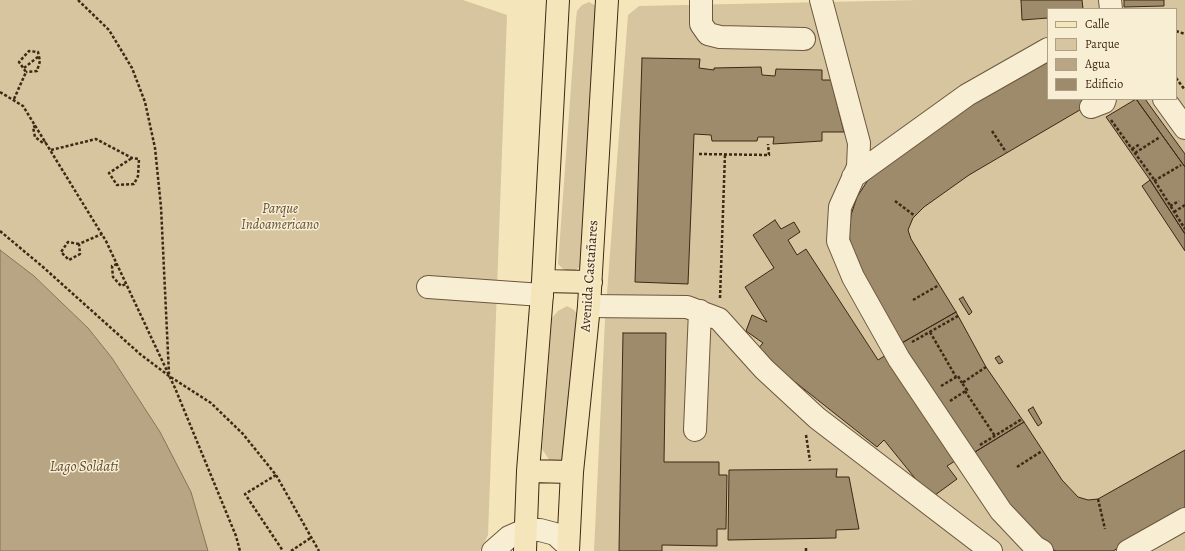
<!DOCTYPE html>
<html>
<head>
<meta charset="utf-8">
<style>
  body { margin:0 }
  #map { position:relative; width:1185px; height:551px; overflow:hidden; background:#f5e5bb; font-family:Alegreya,serif }
  canvas { display:block }
  .legend { position:absolute; left:1047px; top:8px; width:130px; height:92px; box-sizing:border-box; background:#f8eed3; border:1px solid #ae9f87; margin:0; padding:5px 7px; list-style:none; font-size:12px; color:#3e2915 }
  .legend li { display:flex; align-items:center; gap:8px; height:20px }
  .legend b { width:20px; border:1px solid #ae9f87 }
</style>
</head>
<body>
<div id="map">
<canvas width="1185" height="551"></canvas>
<ul class="legend">
<li><b style="height:5px;background:#f5e5bb"></b>Calle</li>
<li><b style="height:11px;background:#d6c59f"></b>Parque</li>
<li><b style="height:11px;background:#b7a583"></b>Agua</li>
<li><b style="height:11px;background:#9d8b6b"></b>Edificio</li>
</ul>
</div>
<script>
const c = document.querySelector('canvas').getContext('2d');
c.lineJoin = 'round';
function paint(path, color) { c.fillStyle = color; c.fill(path, 'evenodd'); }
const poly = rows => new Path2D(rows.map(r => 'M' + r).join(''));
function trace(path, color, width, dash) { c.strokeStyle = color; c.lineWidth = width; c.lineCap = dash ? 'butt' : 'round'; c.setLineDash(dash || []); c.stroke(path); }
function label(font, color, halo, rows, align = 'center') {
  c.font = font + ' Alegreya,serif'; c.lineWidth = 3; c.setLineDash([]); c.textBaseline = 'middle'; c.strokeStyle = halo; c.fillStyle = color; for (const [text, x, y, turn = 0] of rows) {
    c.save(); c.translate(x, y); c.rotate((+turn || 0) * Math.PI / 180); c.textAlign = isNaN(turn) ? turn : align; if (halo) c.strokeText(text, 0, 0); c.fillText(text, 0, 0); c.restore();
  }
}
paint(poly([
  [0,0,463,0,507,15,488,535,480,551,184,551,160,432,112,358,88,328,34,276,0,250],
  [919,0,1185,0,1185,551,594,551,605,320,628,15,639,6],
  [1048,9,1176,9,1176,99,1048,99],
  [589,2,596,6,584,259,580,267,572,272,563,269,558,264,576,19,577,11,582,5],
  [567,306,574,310,579,317,563,462,550,461,542,449,552,318,558,311]
]), '#d6c59f');
const water = poly([
  [0,250,34,276,88,328,112,358,160,432,191,492,208,551,0,551,0,250]
]);
paint(water, '#b7a583');
trace(water, '#877357', 1);
const building = poly([
  [1021,0,1082,0,1083,9,1048,9,1048,18,1022,20,1021,0],
  [1124,0,1164,0,1164,6,1124,7,1124,0],
  [642,58,700,59,699,68,714,70,714,68,761,67,762,75,775,76,776,69,822,70,822,80,831,80,844,132,822,132,822,141,773,144,774,137,758,137,757,141,712,141,711,135,694,134,688,284,635,282,642,58],
  [1048,62,1048,99,1089,99,1090,104,969,175,924,207,913,218,908,230,911,239,956,312,900,344,852,253,849,235,851,215,857,197,868,180,884,164,963,108,1048,62],
  [1136,99,1185,167,1185,234,1150,180,1106,117,1136,99],
  [1136,99,1145,99,1185,154,1185,167,1136,99],
  [1150,180,1185,234,1185,251,1142,186,1150,180],
  [775,220,781,229,794,222,800,232,788,240,797,255,806,249,878,360,886,355,955,461,947,466,957,479,931,498,884,440,877,447,756,351,763,343,746,331,752,315,767,322,745,287,774,268,753,235,775,220],
  [963,297,972,312,969,315,959,299,963,297],
  [956,312,986,367,1024,422,970,455,900,344,956,312],
  [623,333,666,333,664,462,719,462,719,475,727,475,726,529,717,529,717,546,662,545,662,551,619,551,623,333],
  [999,356,1003,362,999,364,995,358,999,356],
  [1033,407,1042,423,1038,426,1028,410,1033,407],
  [1024,422,1062,480,1078,497,1088,500,1098,499,1185,450,1185,511,1113,551,1056,551,1049,548,1036,541,970,455,1024,422],
  [837,469,836,477,849,477,859,529,836,530,836,538,728,540,729,470,837,469]
]);
paint(building, '#9d8b6b');
trace(building, '#3e2915', 1);
const minor = poly([
  [701,0,701,24,708,34,720,37,804,39],
  [821,0,859,143,858,167,840,207,838,241,853,277,899,359,1001,511,1035,547,1042,551],
  [1110,0,1111,9],
  [1164,99,1185,128],
  [1091,107,1104,102,1105,99],
  [853,177,967,95,1048,49],
  [428,287,542,295],
  [589,306,687,307,719,319,764,369,817,418,991,551],
  [695,430,700,311],
  [493,551,509,537,525,530,540,530,555,534,568,546],
  [1128,551,1185,519]
]);
const major = poly([
  [543,281,591,282],
  [528,471,572,472],
  [525,551,528,471,543,281,558,0],
  [568,551,572,472,589,306,607,0]
]);
trace(minor, '#6c583e', 24);
trace(major, '#3e2915', 24);
trace(poly([
  [78,0,109,30,132,68,145,102,155,148,161,207,169,374],
  [1176,31,1185,34],
  [24,68,39,56],
  [1176,78,1185,90],
  [0,92,23,106,106,241,175,388,236,536,240,551],
  [14,99,26,72,19,62,29,51,38,52,40,61,37,71,26,72],
  [1111,120,1153,178,1185,229],
  [36,126,33,127,35,137,43,143,46,142],
  [992,131,1006,152],
  [1132,149,1140,144],
  [51,150,96,139,132,158,139,159,138,176,134,184,117,185,109,173,132,158],
  [1135,153,1160,137],
  [699,154,769,155,768,144],
  [1154,181,1181,165],
  [895,201,915,216],
  [1170,206,1179,201],
  [1174,212,1185,205],
  [0,231,43,267,140,354,169,376,211,403,243,434,276,475,319,551],
  [79,244,68,242,61,252,69,260,80,254,79,244,102,234],
  [117,264,112,266,113,277,121,286,126,284],
  [720,298,725,154],
  [913,300,939,285],
  [930,332,956,377],
  [912,342,958,316],
  [941,386,958,376,962,383],
  [965,391,995,436],
  [950,401,967,390,962,383,986,367],
  [806,435,810,461],
  [980,445,1022,419],
  [1017,467,1042,451],
  [276,475,245,494,283,551],
  [1098,499,1105,529],
  [291,551,312,537],
  [806,551,806,546]
]), '#3e2915', 2.5, [3, 2]);
trace(minor, '#f8eed3', 22);
trace(major, '#f5e5bb', 22);
label('italic 14px', '#645038', '#f8eed3', [
  ["Parque",280,210],
  ["Indoamericano",280,226]
]);
label('14px', '#3e2915', '#f8eed3', [
  ["Avenida Castañares",590,276,-86]
]);
label('italic 15px', '#624e36', '#f8eed3', [
  ["Lago Soldati",84,467]
]);
</script>
</body>
</html>
